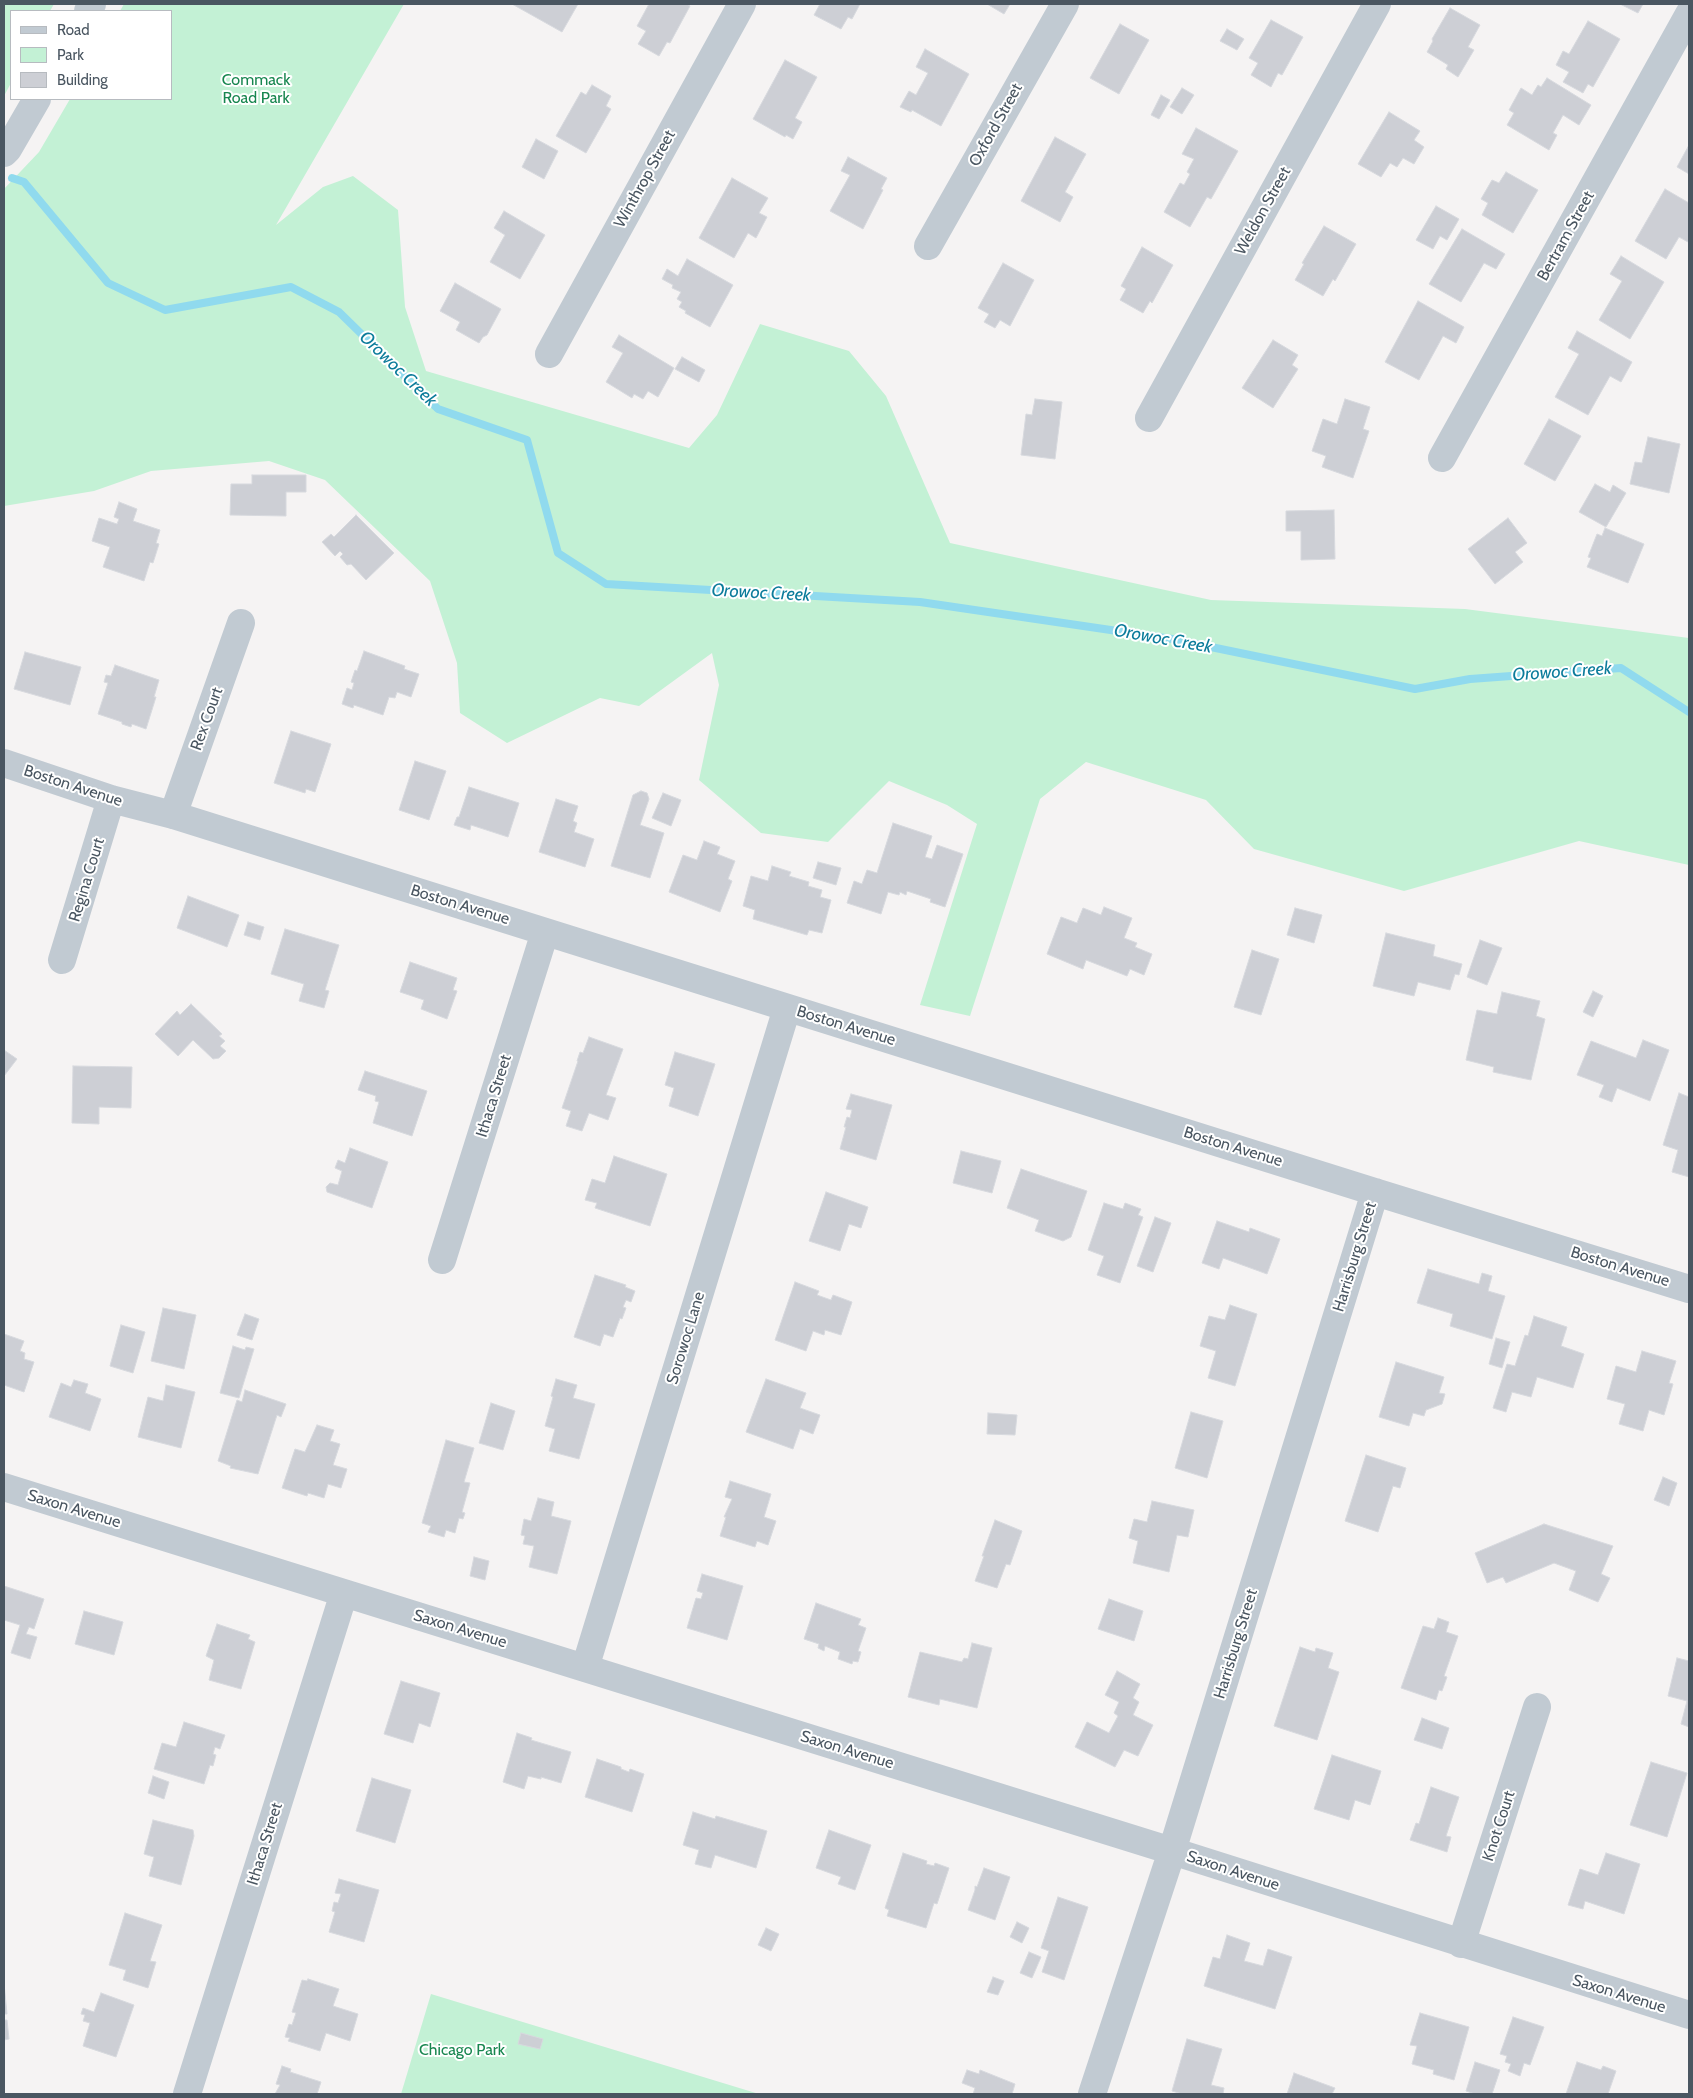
<!DOCTYPE html>
<html>
<head>
<meta charset="utf-8">
<style>
  body { margin:0 }
  #map { position:relative; width:1693px; height:2098px; overflow:hidden; background:#f5f3f3; font-family:Cabin,sans-serif }
  canvas { display:block }
  .frame { position:absolute; inset:0; border:5px solid #4a5661; pointer-events:none }
  .legend { position:absolute; left:10px; top:10px; width:162px; height:90px; box-sizing:border-box; background:#fff; border:1px solid #b7bbc0; margin:0; padding:6px 9px; list-style:none; font-size:15px; color:#4a5661 }
  .legend li { display:flex; align-items:center; gap:10px; height:25px }
  .legend b { width:25px; border:1px solid #b7bbc0 }
</style>
</head>
<body>
<div id="map">
<canvas width="1693" height="2098"></canvas>
<div class="frame"></div>
<ul class="legend">
<li><b style="height:6px;background:#c1cad2"></b>Road</li>
<li><b style="height:14px;background:#c3f1d5"></b>Park</li>
<li><b style="height:14px;background:#cdcfd5"></b>Building</li>
</ul>
</div>
<script>
const c = document.querySelector('canvas').getContext('2d');
c.lineJoin = 'round';
function paint(path, color) { c.fillStyle = color; c.fill(path, 'evenodd'); }
const poly = rows => new Path2D(rows.map(r => 'M' + r).join(''));
function trace(path, color, width, dash) { c.strokeStyle = color; c.lineWidth = width; c.lineCap = dash ? 'butt' : 'round'; c.setLineDash(dash || []); c.stroke(path); }
function label(font, color, halo, rows, align = 'center') {
  c.font = font + ' Cabin,sans-serif'; c.lineWidth = 4; c.setLineDash([]); c.textBaseline = 'middle'; c.strokeStyle = halo; c.fillStyle = color; for (const [text, x, y, turn = 0] of rows) {
    c.save(); c.translate(x, y); c.rotate((+turn || 0) * Math.PI / 180); c.textAlign = isNaN(turn) ? turn : align; if (halo) c.strokeText(text, 0, 0); c.fillText(text, 0, 0); c.restore();
  }
}
paint(poly([
  [4,4,54,4,50,11,11,11,11,83,4,96],
  [124,4,404,4,276,225,323,187,353,176,398,210,405,307,426,371,689,448,717,415,760,324,849,351,886,396,950,543,1211,600,1465,609,1689,638,1689,865,1579,841,1404,891,1254,849,1206,800,1086,762,1040,799,970,1016,920,1005,977,824,947,805,889,781,828,842,761,833,699,780,719,685,712,653,639,706,600,698,507,743,460,713,457,663,430,581,325,480,269,461,151,471,94,491,4,506,4,189,39,152,70,99,171,99,171,11,120,11],
  [431,1994,759,2094,401,2094]
]), '#c3f1d5');
trace(poly([
  [12,178,24,182,108,283,165,310,291,287,339,312,438,409,527,440,558,553,606,584,920,602,1172,639,1415,689,1470,679,1621,668,1689,712]
]), '#90daee', 8);
const building = poly([
  [512,4,578,4,562,32,512,4],
  [649,4,687,4,690,6,670,43,667,42,659,56,638,44,646,31,637,26,649,4],
  [820,4,860,4,852,19,848,17,841,29,814,15,820,4],
  [987,4,1010,4,1004,14,987,4],
  [1620,4,1643,4,1638,13,1620,4],
  [1450,8,1480,25,1468,47,1474,50,1458,77,1446,69,1448,65,1427,52,1433,41,1432,39,1450,8],
  [1271,20,1303,37,1282,75,1278,73,1271,87,1251,75,1258,63,1249,58,1271,20],
  [1588,21,1620,39,1593,87,1588,84,1583,93,1563,82,1569,72,1556,65,1563,51,1569,54,1588,21],
  [1120,24,1149,40,1119,94,1090,78,1120,24],
  [1227,29,1244,39,1237,50,1220,41,1227,29],
  [925,49,969,74,941,126,912,110,911,112,900,107,909,91,916,95,928,73,916,67,925,49],
  [785,60,817,77,795,118,802,122,793,139,786,135,785,137,753,119,785,60],
  [1547,78,1591,105,1579,125,1563,115,1553,133,1557,135,1549,150,1507,125,1514,113,1509,110,1521,88,1532,95,1538,85,1541,87,1547,78],
  [592,85,611,96,606,106,611,109,586,153,556,136,581,92,586,95,592,85],
  [1182,88,1194,95,1182,114,1170,107,1182,88],
  [1161,95,1170,100,1159,119,1151,115,1161,95],
  [1389,112,1420,131,1414,140,1424,147,1414,164,1403,158,1397,167,1390,163,1381,177,1358,164,1389,112],
  [1196,128,1238,151,1211,199,1207,197,1190,227,1164,212,1180,183,1184,185,1190,174,1187,172,1194,159,1182,154,1196,128],
  [1055,137,1086,154,1065,192,1073,197,1060,222,1021,201,1055,137],
  [536,139,558,151,544,179,522,167,536,139],
  [1689,145,1689,174,1677,167,1689,145],
  [848,157,887,178,881,189,883,190,863,229,830,211,850,175,841,171,848,157],
  [1506,172,1538,190,1513,233,1482,215,1488,203,1481,199,1492,180,1499,183,1506,172],
  [732,178,768,198,759,213,767,217,756,238,748,233,734,258,699,238,732,178],
  [1665,189,1689,203,1689,241,1688,242,1679,237,1666,259,1635,241,1665,189],
  [1436,206,1459,219,1447,240,1440,236,1433,249,1416,240,1436,206],
  [504,211,545,235,520,279,490,262,505,235,494,228,504,211],
  [1324,226,1356,244,1335,281,1333,279,1323,296,1295,280,1304,264,1302,263,1324,226],
  [1462,229,1505,254,1496,269,1484,263,1461,302,1429,284,1462,229],
  [1142,247,1173,265,1152,303,1150,301,1143,313,1120,300,1126,289,1121,286,1142,247],
  [1621,256,1664,282,1630,339,1599,320,1622,281,1610,274,1621,256],
  [687,259,733,285,710,327,685,313,686,311,679,307,682,302,677,299,681,292,672,288,673,285,662,279,667,269,678,276,687,259],
  [1003,263,1034,280,1010,326,1000,320,995,328,984,322,989,314,978,308,1003,263],
  [455,283,501,309,487,335,483,337,479,343,456,330,460,322,440,311,455,283],
  [1418,301,1464,327,1456,343,1443,336,1419,380,1385,362,1418,301],
  [1577,331,1632,362,1621,382,1610,376,1588,415,1555,397,1579,354,1568,348,1577,331],
  [619,335,674,368,658,397,648,391,643,399,634,394,632,398,606,382,623,353,612,347,619,335],
  [1273,340,1298,355,1292,365,1298,369,1273,408,1242,388,1273,340],
  [682,357,705,370,699,382,675,369,682,357],
  [1035,399,1062,402,1055,459,1021,455,1026,414,1032,415,1035,399],
  [1345,399,1370,407,1363,429,1369,431,1353,478,1322,467,1326,456,1312,451,1323,419,1337,424,1345,399],
  [1549,419,1581,436,1555,481,1524,464,1549,419],
  [1648,437,1680,444,1669,493,1630,484,1635,462,1642,463,1648,437],
  [252,475,306,475,306,492,286,492,286,516,230,515,231,484,252,484,252,475],
  [1595,484,1610,492,1613,485,1626,493,1606,527,1579,512,1595,484],
  [119,502,137,509,133,521,160,530,156,543,159,544,153,563,150,562,144,581,103,567,110,547,92,541,99,518,117,524,119,519,114,517,119,502],
  [1334,510,1335,559,1301,560,1301,531,1286,531,1286,511,1334,510],
  [356,515,394,553,366,580,351,564,347,565,340,557,343,554,340,551,335,556,322,542,331,534,334,537,356,515],
  [1508,518,1527,543,1515,552,1523,562,1495,584,1468,549,1508,518],
  [1605,528,1644,544,1628,583,1587,567,1591,558,1588,557,1597,534,1602,536,1605,528],
  [364,651,405,666,404,669,419,674,411,697,397,692,395,698,389,697,383,715,354,705,353,708,342,704,347,688,352,690,354,683,351,682,355,670,357,671,364,651],
  [25,652,81,667,70,705,14,689,25,652],
  [115,665,159,680,154,697,156,697,146,729,132,724,131,727,122,724,122,722,98,714,108,683,104,682,106,675,111,676,115,665],
  [291,731,331,744,315,792,306,789,305,793,274,783,291,731],
  [415,761,446,771,429,820,399,810,415,761],
  [469,787,519,803,508,837,471,825,470,830,454,825,457,817,459,817,469,787],
  [641,791,647,793,649,799,640,825,664,833,650,878,611,866,633,795,641,791],
  [663,793,681,800,671,826,652,818,663,793],
  [556,799,578,806,573,821,577,823,574,832,594,839,585,867,539,852,556,799],
  [893,823,932,836,925,857,932,859,937,845,963,854,945,907,930,902,931,899,907,891,906,895,900,892,899,895,888,892,881,914,847,903,854,881,862,884,867,870,877,873,893,823],
  [704,841,720,847,717,854,735,861,728,879,732,881,720,912,669,892,683,855,697,860,704,841],
  [818,862,841,868,836,885,813,878,818,862],
  [772,866,791,872,789,876,809,882,808,886,822,890,820,897,831,900,822,933,809,930,807,935,753,919,755,910,743,906,751,876,768,881,772,866],
  [188,896,239,915,227,947,177,928,188,896],
  [1104,907,1132,918,1124,938,1137,943,1135,947,1152,954,1144,975,1130,969,1127,976,1086,960,1083,969,1047,954,1061,917,1077,923,1083,908,1101,915,1104,907],
  [1295,908,1322,915,1314,943,1287,935,1295,908],
  [248,922,264,927,260,940,244,935,248,922],
  [285,929,339,945,325,990,329,991,324,1008,299,1001,304,984,271,974,285,929],
  [1386,933,1435,945,1433,956,1462,964,1459,975,1455,974,1450,990,1418,982,1414,996,1373,986,1386,933],
  [1480,940,1502,948,1487,985,1467,977,1480,940],
  [1252,950,1279,959,1261,1015,1234,1007,1252,950],
  [410,962,457,978,453,990,457,991,447,1019,421,1009,424,1000,400,992,410,962],
  [1593,991,1603,996,1593,1017,1583,1012,1593,991],
  [1502,992,1540,1001,1536,1016,1545,1019,1531,1080,1493,1072,1494,1067,1466,1060,1477,1010,1497,1014,1502,992],
  [191,1004,222,1034,219,1036,225,1041,220,1046,226,1051,219,1058,213,1059,193,1040,178,1056,155,1034,177,1011,180,1015,191,1004],
  [589,1037,623,1049,606,1095,616,1098,608,1120,589,1113,582,1131,566,1126,571,1111,562,1108,578,1061,577,1061,580,1052,583,1053,589,1037],
  [1643,1040,1669,1050,1650,1101,1617,1088,1612,1102,1599,1097,1604,1085,1577,1075,1591,1041,1636,1058,1643,1040],
  [4,1050,17,1059,4,1076,4,1050],
  [675,1052,715,1064,698,1116,669,1106,674,1088,665,1085,675,1052],
  [73,1066,132,1067,131,1108,99,1107,99,1124,72,1123,73,1066],
  [365,1071,427,1091,412,1136,373,1123,379,1102,375,1101,376,1096,358,1090,365,1071],
  [1679,1093,1689,1097,1689,1177,1672,1172,1678,1150,1663,1145,1679,1093],
  [851,1094,892,1105,876,1160,840,1149,846,1127,844,1127,847,1117,850,1118,852,1110,846,1109,851,1094],
  [350,1148,388,1162,372,1208,327,1192,326,1187,330,1183,338,1185,342,1171,335,1168,338,1160,345,1163,350,1148],
  [961,1151,1001,1161,992,1193,953,1183,961,1151],
  [614,1156,667,1174,650,1226,595,1208,597,1203,585,1200,592,1179,605,1183,614,1156],
  [1021,1169,1087,1191,1071,1237,1063,1241,1035,1231,1039,1220,1007,1208,1021,1169],
  [826,1192,868,1207,861,1228,849,1224,840,1251,809,1241,826,1192],
  [1104,1203,1123,1209,1125,1203,1141,1209,1138,1215,1143,1217,1120,1283,1097,1275,1104,1256,1088,1250,1104,1203],
  [1155,1217,1171,1223,1153,1272,1137,1266,1155,1217],
  [1217,1221,1249,1232,1250,1228,1280,1239,1267,1274,1223,1258,1219,1269,1202,1263,1217,1221],
  [1428,1269,1479,1284,1482,1273,1492,1276,1488,1291,1505,1296,1492,1339,1450,1326,1453,1314,1417,1303,1428,1269],
  [595,1275,626,1285,625,1287,635,1291,631,1302,626,1300,623,1307,626,1308,622,1319,620,1318,613,1337,604,1334,600,1346,574,1337,595,1275],
  [795,1282,819,1291,817,1295,831,1300,833,1295,852,1302,841,1335,825,1330,824,1335,813,1331,806,1351,775,1340,795,1282],
  [1230,1305,1257,1314,1235,1386,1208,1378,1216,1351,1200,1346,1209,1316,1225,1320,1230,1305],
  [163,1308,196,1315,184,1369,151,1361,163,1308],
  [245,1314,259,1319,252,1340,237,1335,245,1314],
  [1534,1316,1567,1327,1561,1346,1584,1354,1573,1388,1537,1377,1531,1397,1512,1392,1506,1412,1493,1408,1507,1364,1515,1366,1525,1335,1528,1336,1534,1316],
  [121,1325,145,1332,133,1373,110,1366,121,1325],
  [4,1334,24,1341,20,1351,25,1353,24,1359,34,1362,24,1392,4,1385,4,1334],
  [1496,1338,1510,1342,1502,1368,1489,1364,1496,1338],
  [233,1346,245,1350,246,1347,254,1349,239,1398,220,1393,233,1346],
  [1642,1351,1676,1361,1669,1383,1673,1384,1664,1415,1649,1410,1643,1431,1619,1424,1625,1404,1607,1399,1616,1366,1636,1372,1642,1351],
  [1396,1362,1444,1377,1439,1393,1445,1394,1442,1404,1426,1410,1424,1416,1413,1413,1409,1426,1379,1417,1396,1362],
  [556,1379,577,1385,573,1398,595,1404,579,1459,549,1451,555,1429,545,1426,553,1397,551,1396,556,1379],
  [766,1379,806,1393,800,1408,820,1415,813,1434,800,1429,793,1449,746,1432,766,1379],
  [74,1380,88,1384,85,1393,101,1399,90,1431,49,1417,61,1383,71,1387,74,1380],
  [166,1385,195,1392,181,1448,138,1437,148,1397,163,1401,166,1385],
  [245,1390,286,1404,281,1417,277,1415,258,1474,230,1468,231,1466,218,1461,237,1400,242,1402,245,1390],
  [491,1403,515,1411,503,1450,479,1443,491,1403],
  [1191,1412,1223,1421,1207,1478,1175,1468,1191,1412],
  [988,1413,1017,1415,1015,1435,987,1434,988,1413],
  [317,1425,334,1430,330,1441,340,1444,333,1465,347,1469,341,1488,328,1484,324,1498,308,1493,307,1496,282,1488,295,1449,305,1452,317,1425],
  [446,1440,474,1448,464,1482,470,1483,462,1512,465,1513,463,1519,459,1518,455,1533,446,1530,444,1537,428,1532,431,1526,422,1523,446,1440],
  [1366,1455,1406,1468,1400,1488,1393,1486,1378,1532,1345,1521,1366,1455],
  [1663,1477,1677,1483,1669,1506,1654,1500,1663,1477],
  [730,1481,771,1494,764,1517,776,1521,768,1545,757,1541,755,1547,720,1536,726,1517,724,1517,732,1499,725,1497,730,1481],
  [538,1498,554,1502,551,1516,571,1521,557,1574,529,1567,534,1546,523,1544,525,1536,521,1535,524,1519,531,1521,538,1498],
  [1152,1501,1194,1510,1188,1537,1177,1535,1169,1572,1133,1563,1138,1541,1129,1538,1134,1519,1147,1522,1152,1501],
  [995,1520,1022,1531,1010,1565,1006,1564,997,1588,975,1581,984,1556,982,1556,995,1520],
  [1544,1524,1613,1546,1601,1574,1610,1578,1598,1602,1569,1590,1576,1571,1554,1563,1506,1583,1503,1577,1487,1583,1475,1553,1544,1524],
  [474,1557,489,1561,485,1580,470,1576,474,1557],
  [702,1574,743,1586,727,1640,687,1628,696,1598,701,1599,703,1593,697,1591,702,1574],
  [4,1586,44,1599,34,1629,29,1627,26,1634,37,1637,30,1659,11,1653,20,1625,4,1620,4,1586],
  [1109,1599,1143,1611,1134,1641,1098,1629,1109,1599],
  [816,1603,861,1619,858,1625,866,1628,858,1651,861,1652,858,1662,853,1661,852,1664,838,1659,840,1652,825,1646,824,1651,818,1648,819,1644,804,1639,816,1603],
  [84,1611,123,1622,114,1655,75,1644,84,1611],
  [1438,1618,1449,1622,1446,1632,1458,1636,1444,1676,1447,1677,1442,1691,1439,1690,1436,1700,1401,1688,1423,1626,1434,1629,1438,1618],
  [217,1624,250,1635,248,1639,255,1642,241,1689,209,1680,214,1660,206,1656,217,1624],
  [972,1643,992,1648,977,1708,940,1699,939,1705,908,1697,920,1652,962,1662,964,1658,968,1659,972,1643],
  [1300,1647,1315,1652,1316,1648,1333,1653,1328,1668,1339,1672,1317,1740,1274,1726,1300,1647],
  [1677,1658,1689,1661,1689,1727,1681,1724,1687,1701,1668,1696,1677,1658],
  [1117,1671,1140,1684,1133,1698,1139,1702,1133,1715,1153,1725,1138,1756,1124,1750,1115,1767,1075,1747,1087,1722,1109,1733,1118,1716,1114,1713,1119,1702,1105,1695,1117,1671],
  [401,1681,440,1693,430,1727,419,1723,413,1743,384,1734,401,1681],
  [1422,1718,1449,1728,1442,1749,1414,1740,1422,1718],
  [184,1722,225,1735,220,1749,215,1747,213,1754,216,1755,213,1766,210,1765,204,1784,154,1769,162,1743,176,1747,184,1722],
  [517,1733,532,1738,531,1740,571,1752,561,1783,541,1777,541,1779,528,1776,524,1789,503,1782,517,1733],
  [1332,1755,1381,1771,1370,1805,1355,1800,1349,1820,1314,1809,1332,1755],
  [597,1759,621,1767,621,1769,629,1772,630,1769,644,1774,632,1812,585,1797,597,1759],
  [1651,1762,1687,1773,1667,1837,1630,1825,1651,1762],
  [153,1776,169,1782,164,1799,148,1793,153,1776],
  [372,1778,411,1790,395,1843,356,1831,372,1778],
  [1431,1787,1459,1797,1446,1836,1451,1837,1447,1852,1410,1840,1416,1823,1419,1824,1431,1787],
  [693,1812,715,1819,716,1816,767,1831,756,1868,715,1855,711,1868,695,1864,699,1850,683,1845,693,1812],
  [153,1820,193,1830,194,1836,181,1885,149,1876,154,1857,144,1854,153,1820],
  [829,1830,871,1845,855,1890,838,1884,841,1877,816,1868,829,1830],
  [903,1853,927,1861,926,1864,934,1866,935,1863,949,1868,937,1904,934,1903,926,1928,887,1916,889,1910,885,1908,903,1853],
  [1606,1853,1640,1864,1624,1914,1585,1901,1583,1909,1568,1905,1580,1869,1598,1875,1606,1853],
  [984,1868,1010,1877,995,1920,968,1910,975,1890,975,1886,977,1887,984,1868],
  [339,1879,379,1890,364,1942,329,1932,335,1912,332,1911,334,1902,338,1903,341,1894,335,1893,339,1879],
  [1058,1897,1088,1907,1064,1980,1042,1972,1049,1951,1041,1948,1058,1897],
  [125,1913,162,1925,150,1961,156,1962,148,1988,123,1980,126,1970,109,1965,125,1913],
  [1017,1922,1029,1928,1022,1943,1010,1937,1017,1922],
  [766,1928,779,1934,771,1951,758,1945,766,1928],
  [1227,1935,1250,1943,1244,1961,1263,1966,1268,1949,1292,1957,1275,2009,1204,1986,1213,1957,1220,1959,1227,1935],
  [1029,1952,1041,1957,1032,1978,1020,1973,1029,1952],
  [993,1977,1004,1981,998,1995,987,1992,993,1977],
  [308,1979,339,1989,333,2006,358,2014,350,2041,326,2033,320,2051,288,2041,290,2038,285,2037,289,2024,292,2025,296,2013,292,2012,302,1980,307,1981,308,1979],
  [4,1983,7,2014,4,2014,4,1983],
  [101,1993,134,2005,116,2057,83,2046,90,2023,83,2021,85,2015,81,2014,83,2008,94,2012,101,1993],
  [1420,2013,1469,2027,1454,2080,1433,2074,1434,2070,1412,2064,1417,2046,1410,2045,1420,2013],
  [1513,2017,1544,2027,1530,2065,1524,2063,1520,2076,1508,2071,1511,2064,1505,2062,1507,2056,1500,2054,1513,2017],
  [4,2020,7,2020,9,2039,4,2040,4,2020],
  [521,2033,543,2039,540,2049,518,2044,521,2033],
  [1187,2039,1222,2049,1211,2085,1224,2088,1223,2094,1182,2094,1172,2091,1187,2039],
  [1475,2062,1500,2070,1492,2094,1475,2094,1466,2091,1475,2062],
  [1577,2062,1601,2070,1603,2066,1616,2071,1608,2094,1566,2094,1577,2062],
  [282,2066,291,2069,290,2072,321,2082,317,2094,275,2094,280,2085,276,2084,282,2066],
  [967,2070,979,2074,980,2070,1015,2084,1012,2094,973,2094,975,2088,962,2083,967,2070],
  [1294,2073,1335,2088,1332,2094,1334,2094,1287,2094,1294,2073]
]);
paint(building, '#cdcfd5');
trace(building, '#d7d9de', 1);
trace(poly([
  [88,11,92,4],
  [4,153,8,149,37,99],
  [928,246,1065,4],
  [549,354,742,4],
  [1149,418,1377,4],
  [1442,458,1689,14],
  [4,763,111,799,173,815,1375,1192,1689,1289],
  [173,815,241,623],
  [62,960,111,799],
  [442,1260,545,932],
  [4,1487,1172,1851,1689,2015],
  [585,1668,787,1008],
  [1461,1944,1537,1707],
  [187,2094,344,1593],
  [1092,2094,1172,1851,1375,1192]
]), '#c1cad2', 28);
label('16px', '#17864f', '#fff', [
  ["Commack",256,80],
  ["Road Park",256,98],
  ["Chicago Park",462,2050]
]);
label('16px', '#4a5661', '#fff', [
  ["Oxford Street",996,125,-61],
  ["Winthrop Street",645,179,-61],
  ["Weldon Street",1263,211,-61],
  ["Bertram Street",1566,236,-61],
  ["Rex Court",207,719,-70],
  ["Boston Avenue",73,786,18],
  ["Regina Court",87,880,-73],
  ["Boston Avenue",460,905,17],
  ["Boston Avenue",846,1026,17],
  ["Ithaca Street",494,1096,-73],
  ["Boston Avenue",1233,1147,17],
  ["Harrisburg Street",1355,1257,-73],
  ["Boston Avenue",1620,1267,17],
  ["Sorowoc Lane",686,1338,-73],
  ["Saxon Avenue",74,1509,17],
  ["Saxon Avenue",460,1629,17],
  ["Harrisburg Street",1236,1644,-73],
  ["Saxon Avenue",847,1750,17],
  ["Knot Court",1499,1826,-72],
  ["Ithaca Street",265,1844,-73],
  ["Saxon Avenue",1233,1871,18],
  ["Saxon Avenue",1619,1994,17]
]);
label('italic 18px', '#0c7c9b', '#fff', [
  ["Orowoc Creek",398,369,44],
  ["Orowoc Creek",761,593,3],
  ["Orowoc Creek",1163,639,10],
  ["Orowoc Creek",1562,672,-4]
]);
</script>
</body>
</html>
